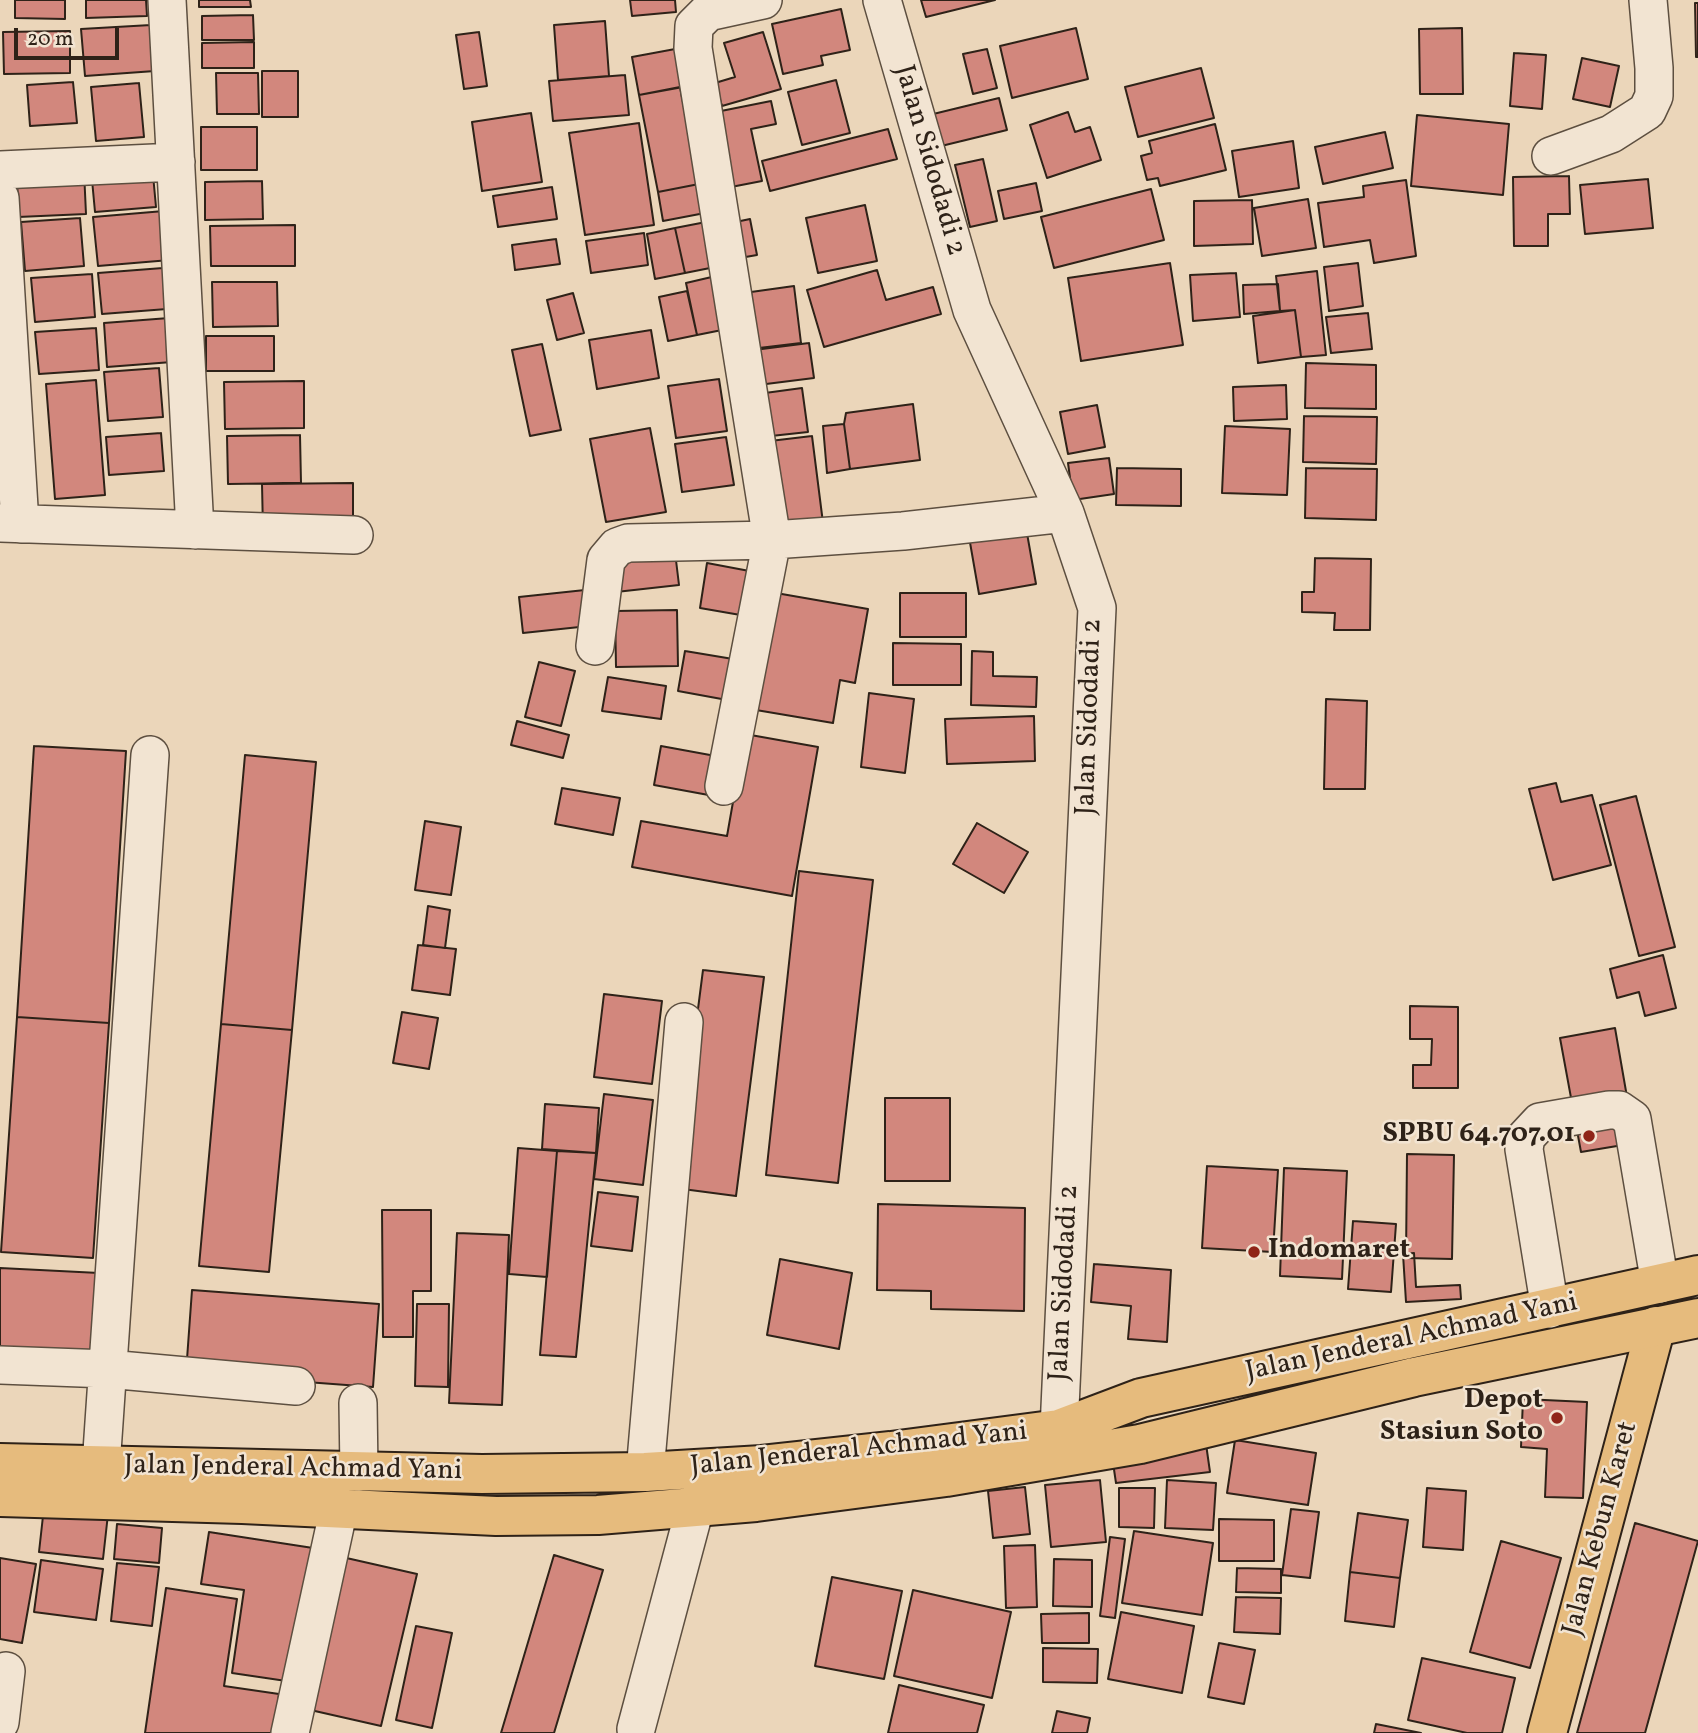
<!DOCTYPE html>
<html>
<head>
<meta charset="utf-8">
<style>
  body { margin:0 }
  #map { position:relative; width:1698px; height:1733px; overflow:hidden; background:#ebd6ba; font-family:Vollkorn,serif }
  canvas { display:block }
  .scale { position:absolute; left:14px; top:28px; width:105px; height:32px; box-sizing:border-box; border:4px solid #2e2218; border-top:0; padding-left:9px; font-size:21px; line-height:24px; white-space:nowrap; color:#2e2218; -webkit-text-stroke:5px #f2e4d2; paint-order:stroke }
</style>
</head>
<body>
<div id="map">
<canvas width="1698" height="1733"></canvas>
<div class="scale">20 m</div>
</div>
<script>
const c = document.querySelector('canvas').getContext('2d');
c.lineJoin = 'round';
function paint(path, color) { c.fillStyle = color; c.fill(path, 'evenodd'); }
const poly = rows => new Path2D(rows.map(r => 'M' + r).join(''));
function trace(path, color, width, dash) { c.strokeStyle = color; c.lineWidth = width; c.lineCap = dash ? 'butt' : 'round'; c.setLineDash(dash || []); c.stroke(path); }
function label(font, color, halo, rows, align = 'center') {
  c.font = font + ' Vollkorn,serif'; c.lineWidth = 5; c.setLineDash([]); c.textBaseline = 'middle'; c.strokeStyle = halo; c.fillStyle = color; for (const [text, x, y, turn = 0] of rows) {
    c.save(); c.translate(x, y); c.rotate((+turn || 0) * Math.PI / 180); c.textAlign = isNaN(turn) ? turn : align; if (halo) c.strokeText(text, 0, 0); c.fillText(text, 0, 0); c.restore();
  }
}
const building = poly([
  [15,0,65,0,65,19,15,18,15,0],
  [86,0,146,0,147,16,86,18,86,0],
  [199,0,250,0,251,7,199,7,199,0],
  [630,0,675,0,676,12,632,16,630,0],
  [921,0,995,0,926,17,921,0],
  [1695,3,1698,3,1698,57,1696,57,1695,3],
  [841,9,850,50,821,56,823,65,783,74,772,24,841,9],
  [253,15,254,40,202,40,202,16,253,15],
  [605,21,609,76,558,80,554,25,605,21],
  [151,25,155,71,85,76,81,29,151,25],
  [1076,28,1088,79,1012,98,1000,46,1076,28],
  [1462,28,1463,94,1420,94,1419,29,1462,28],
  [70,31,70,73,4,74,3,32,70,31],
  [479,32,487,86,464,89,456,35,479,32],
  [763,32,781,89,722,106,715,83,735,77,724,43,763,32],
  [254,42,254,68,202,68,202,43,254,42],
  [686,47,694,85,639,95,632,57,686,47],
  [987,49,997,88,973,94,963,54,987,49],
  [1514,53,1546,55,1542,109,1510,106,1514,53],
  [1582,58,1619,66,1610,107,1573,99,1582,58],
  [1201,68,1214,118,1138,137,1125,87,1201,68],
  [262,71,298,71,298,117,262,117,262,71],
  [216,73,258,73,259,114,217,114,216,73],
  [625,75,629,115,553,121,549,81,625,75],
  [836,80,850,133,802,145,788,92,836,80],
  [73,82,77,123,30,126,27,85,73,82],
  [139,83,144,137,96,141,91,87,139,83],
  [680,87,699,184,658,192,639,95,680,87],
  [999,98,1007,130,933,148,925,116,999,98],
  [771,101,776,124,751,129,762,181,731,187,716,112,771,101],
  [1068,112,1075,132,1090,127,1101,160,1047,178,1030,125,1068,112],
  [531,113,542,182,482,191,472,122,531,113],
  [1417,115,1509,124,1503,195,1411,186,1417,115],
  [639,123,654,225,585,235,569,133,639,123],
  [1215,124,1226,170,1160,186,1158,178,1147,180,1141,156,1152,153,1149,141,1215,124],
  [201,127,257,127,257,170,201,170,201,127],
  [888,129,897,159,770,191,762,161,888,129],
  [1385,132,1393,168,1323,184,1315,147,1385,132],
  [1293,141,1299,188,1239,197,1232,151,1293,141],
  [983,159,997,221,970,227,955,165,983,159],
  [152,164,156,207,95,212,91,169,152,164],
  [84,171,86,214,18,217,17,174,84,171],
  [1569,176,1570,214,1548,214,1548,246,1514,246,1513,177,1569,176],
  [1648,179,1653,228,1585,234,1580,185,1648,179],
  [1406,180,1416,256,1374,263,1370,240,1324,247,1318,203,1364,197,1363,186,1406,180],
  [262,181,263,219,205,220,205,182,262,181],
  [1036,183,1042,211,1004,219,998,191,1036,183],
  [699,184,705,213,663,221,658,192,699,184],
  [552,187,557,219,498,227,493,196,552,187],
  [1151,189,1164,240,1054,268,1041,217,1151,189],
  [1308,199,1316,248,1262,256,1254,208,1308,199],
  [1252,200,1253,244,1194,246,1194,201,1252,200],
  [865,205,877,261,818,273,806,218,865,205],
  [164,211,170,260,98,266,93,217,164,211],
  [80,218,84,266,25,271,21,222,80,218],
  [750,219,757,255,734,259,726,224,750,219],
  [706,222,715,267,685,273,675,228,706,222],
  [295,225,295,266,211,266,210,226,295,225],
  [675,228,685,273,655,279,647,234,675,228],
  [644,233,648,265,591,273,586,241,644,233],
  [556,239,560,264,515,270,512,245,556,239],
  [1170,263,1183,345,1081,361,1068,278,1170,263],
  [1358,263,1363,306,1329,311,1324,267,1358,263],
  [163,268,167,309,102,314,98,273,163,268],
  [877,270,886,300,933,287,941,314,824,347,807,290,877,270],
  [1317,271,1326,355,1301,357,1295,310,1280,311,1276,276,1317,271],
  [1236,273,1240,317,1193,321,1190,275,1236,273],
  [92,274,95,317,35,322,31,278,92,274],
  [716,276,727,329,697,335,686,283,716,276],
  [212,282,277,282,278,326,213,327,212,282],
  [1278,284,1280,311,1244,314,1243,285,1278,284],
  [794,286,801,343,759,348,751,292,794,286],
  [687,291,697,335,668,341,659,297,687,291],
  [573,293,584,333,557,340,547,300,573,293],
  [1295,310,1301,357,1258,363,1253,316,1295,310],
  [1368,313,1372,349,1331,353,1326,317,1368,313],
  [169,318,172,362,107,367,104,323,169,318],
  [96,328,99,370,39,374,35,332,96,328],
  [651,330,659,378,597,389,589,340,651,330],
  [206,336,274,336,274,371,206,371,206,336],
  [809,343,814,378,758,385,754,350,809,343],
  [542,344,561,430,530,436,512,350,542,344],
  [1306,363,1376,365,1376,409,1305,408,1306,363],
  [159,368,163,417,108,421,104,372,159,368],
  [719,379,727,431,676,438,668,386,719,379],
  [96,380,105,495,55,499,46,384,96,380],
  [304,381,304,428,225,429,224,382,304,381],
  [1286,385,1287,419,1234,421,1233,387,1286,385],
  [802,388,808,432,771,436,765,393,802,388],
  [913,404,920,460,850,469,844,424,846,413,913,404],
  [1097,405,1105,447,1068,454,1060,412,1097,405],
  [1304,416,1377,417,1376,464,1303,462,1304,416],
  [844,424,850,469,827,473,823,426,844,424],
  [1225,426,1290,429,1287,495,1222,493,1225,426],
  [650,428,666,512,606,522,590,439,650,428],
  [161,433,164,471,109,475,106,437,161,433],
  [300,435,301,483,228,484,227,436,300,435],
  [812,436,823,523,781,528,770,441,812,436],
  [726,437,734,485,682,492,675,444,726,437],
  [1109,458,1114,494,1073,500,1068,463,1109,458],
  [1117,468,1181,469,1181,506,1116,505,1117,468],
  [1306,468,1377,469,1376,520,1305,518,1306,468],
  [353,483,353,530,263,531,262,484,353,483],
  [1025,522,1036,584,979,594,968,531,1025,522],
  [675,552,679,585,616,592,613,559,675,552],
  [1315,558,1371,559,1370,630,1334,630,1335,613,1302,612,1302,592,1314,592,1315,558],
  [707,563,760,573,752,617,700,608,707,563],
  [585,590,589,626,523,633,519,597,585,590],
  [776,593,868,609,855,683,840,680,833,723,756,710,776,593],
  [900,593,966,593,966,637,900,637,900,593],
  [677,610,678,666,616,667,615,611,677,610],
  [893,643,961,644,961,685,893,685,893,643],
  [685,651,745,661,738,702,678,691,685,651],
  [972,651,993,652,993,676,1037,677,1036,707,971,705,972,651],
  [539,662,575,671,561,726,525,717,539,662],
  [608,677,666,686,661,719,602,711,608,677],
  [869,693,914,699,905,773,861,767,869,693],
  [1326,699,1367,701,1365,789,1324,789,1326,699],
  [1034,716,1035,761,947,764,945,719,1034,716],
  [517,721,569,735,563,758,511,745,517,721],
  [745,734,818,747,792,896,632,867,641,821,727,836,745,734],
  [34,746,126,751,109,1023,17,1017,34,746],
  [661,746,721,757,714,796,654,785,661,746],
  [245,755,316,762,292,1030,221,1024,245,755],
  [1556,783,1561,802,1592,795,1611,865,1553,880,1529,789,1556,783],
  [562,788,620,798,613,835,555,824,562,788],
  [1636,796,1675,947,1639,956,1600,805,1636,796],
  [425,821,461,827,451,895,415,890,425,821],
  [977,823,1028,852,1004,893,953,864,977,823],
  [799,871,873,880,838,1183,766,1175,799,871],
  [428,906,450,910,445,948,423,945,428,906],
  [418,945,456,949,450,995,412,990,418,945],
  [1663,955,1676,1008,1645,1016,1639,992,1617,998,1610,969,1663,955],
  [703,970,764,977,736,1196,675,1188,703,970],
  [604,994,662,1001,652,1084,594,1077,604,994],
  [1410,1006,1458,1007,1458,1088,1413,1088,1413,1065,1431,1065,1432,1039,1410,1039,1410,1006],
  [402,1012,438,1018,429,1069,393,1063,402,1012],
  [17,1017,109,1023,93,1258,1,1252,17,1017],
  [221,1024,292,1030,269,1272,199,1266,221,1024],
  [1615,1028,1635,1143,1581,1152,1560,1038,1615,1028],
  [604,1094,653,1100,643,1185,594,1179,604,1094],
  [885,1098,950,1098,950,1181,885,1181,885,1098],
  [545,1104,599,1108,596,1153,542,1149,545,1104],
  [518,1148,557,1151,547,1277,509,1274,518,1148],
  [557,1151,596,1153,576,1357,540,1355,557,1151],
  [1407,1154,1454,1155,1452,1259,1406,1258,1407,1154],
  [1207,1166,1278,1170,1273,1252,1202,1248,1207,1166],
  [1284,1168,1347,1171,1342,1279,1280,1276,1284,1168],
  [598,1192,638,1197,632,1251,591,1246,598,1192],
  [878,1204,1025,1208,1024,1311,931,1309,931,1291,877,1290,878,1204],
  [382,1210,431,1210,431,1291,413,1291,413,1337,383,1337,382,1210],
  [1353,1221,1396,1224,1391,1292,1348,1289,1353,1221],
  [457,1233,509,1235,502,1405,449,1403,457,1233],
  [1414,1253,1416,1287,1460,1285,1461,1299,1406,1302,1403,1254,1414,1253],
  [780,1259,852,1273,839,1349,767,1335,780,1259],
  [1094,1264,1171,1270,1167,1342,1128,1339,1131,1306,1091,1302,1094,1264],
  [0,1268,99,1273,95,1361,0,1356,0,1268],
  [192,1290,379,1304,373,1387,186,1373,192,1290],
  [417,1304,449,1304,448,1387,415,1386,417,1304],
  [1523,1399,1587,1402,1583,1498,1545,1497,1547,1449,1521,1447,1523,1399],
  [1235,1440,1316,1453,1308,1505,1227,1493,1235,1440],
  [1206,1444,1210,1472,1116,1483,1112,1456,1206,1444],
  [1100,1480,1106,1542,1051,1547,1045,1485,1100,1480],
  [1167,1480,1216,1483,1213,1530,1165,1528,1167,1480],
  [1025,1487,1030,1534,993,1538,988,1491,1025,1487],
  [1119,1488,1155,1488,1154,1528,1119,1527,1119,1488],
  [1427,1488,1466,1491,1463,1550,1423,1547,1427,1488],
  [44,1507,108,1514,103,1559,39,1552,44,1507],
  [1291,1509,1319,1512,1310,1578,1282,1575,1291,1509],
  [1358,1513,1408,1520,1400,1578,1350,1572,1358,1513],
  [1219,1519,1274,1520,1274,1561,1219,1561,1219,1519],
  [1635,1523,1698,1541,1645,1733,1577,1733,1635,1523],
  [117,1524,162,1528,159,1563,114,1559,117,1524],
  [1134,1531,1213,1543,1202,1615,1122,1603,1134,1531],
  [209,1532,313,1548,293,1682,232,1673,244,1590,201,1584,209,1532],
  [1110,1537,1125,1539,1115,1618,1100,1616,1110,1537],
  [1501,1541,1561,1558,1530,1668,1470,1652,1501,1541],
  [1035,1545,1037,1607,1006,1608,1004,1546,1035,1545],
  [554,1555,603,1570,554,1733,501,1733,554,1555],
  [342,1557,417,1574,381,1726,306,1709,342,1557],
  [0,1558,36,1564,22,1643,0,1639,0,1558],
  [1054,1559,1092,1560,1092,1607,1053,1606,1054,1559],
  [41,1560,103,1569,96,1620,34,1612,41,1560],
  [117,1563,159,1567,152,1626,111,1621,117,1563],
  [1237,1568,1281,1569,1281,1593,1236,1592,1237,1568],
  [1350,1572,1400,1578,1394,1627,1345,1621,1350,1572],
  [832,1577,902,1591,884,1679,815,1666,832,1577],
  [166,1588,237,1599,224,1686,279,1694,274,1733,145,1733,166,1588],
  [913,1590,1011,1612,992,1698,894,1676,913,1590],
  [1236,1597,1281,1598,1280,1634,1234,1632,1236,1597],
  [1121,1612,1194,1626,1182,1693,1108,1679,1121,1612],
  [1089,1613,1089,1643,1042,1643,1041,1614,1089,1613],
  [416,1626,452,1633,432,1728,396,1720,416,1626],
  [1219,1643,1255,1650,1244,1704,1208,1697,1219,1643],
  [1043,1648,1098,1649,1097,1683,1043,1682,1043,1648],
  [1422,1658,1515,1678,1502,1733,1467,1733,1408,1720,1422,1658],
  [899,1685,984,1705,977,1733,888,1733,899,1685],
  [1057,1711,1090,1718,1087,1733,1052,1733,1057,1711],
  [1376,1724,1421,1733,1374,1733,1376,1724]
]);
paint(building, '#d2877d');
trace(building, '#2e2218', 2);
const minor = poly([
  [167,0,195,530],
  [882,0,972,310,1065,513,1097,608,1059,1429],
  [1551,156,1611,134,1647,111,1654,96,1654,68,1648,0],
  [0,170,176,162],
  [0,198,20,524],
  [0,523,354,535],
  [595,646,606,560,617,547,628,543,772,540,903,531,1065,513],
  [724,786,772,540,693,48,694,26,708,12,763,0],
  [1550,1309,1524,1149,1526,1137,1540,1122,1609,1110,1619,1110,1632,1119,1660,1284],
  [0,1365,108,1369,296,1386],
  [358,1403,359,1472],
  [101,1466,150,755],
  [645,1472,684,1022],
  [0,1722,6,1671],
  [636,1729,695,1508],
  [290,1733,339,1508]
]);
const major = poly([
  [1547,1733,1656,1326]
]);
const highway = poly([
  [0,1463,482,1474,645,1472,762,1465,891,1451,1059,1429,1141,1398,1698,1275],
  [0,1497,242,1504,496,1516,598,1515,756,1502,946,1477,1140,1444,1414,1377,1698,1318]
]);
trace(minor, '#5d4f40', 40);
trace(major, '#2e2218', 42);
trace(highway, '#2e2218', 42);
trace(minor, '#f2e4d2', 37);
trace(major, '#e6bb7d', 38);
trace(highway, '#e6bb7d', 38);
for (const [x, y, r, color] of [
  [1589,1136,7,"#8f2418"],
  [1254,1252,7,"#8f2418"],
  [1557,1418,7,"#8f2418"]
]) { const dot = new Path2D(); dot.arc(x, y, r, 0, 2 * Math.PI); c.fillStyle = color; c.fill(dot); trace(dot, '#f2e4d2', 2.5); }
label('28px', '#2e2218', '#f2e4d2', [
  ["Jalan Sidodadi 2",928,161,74],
  ["Jalan Sidodadi 2",1091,717,-88],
  ["Jalan Sidodadi 2",1066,1283,-87],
  ["Jalan Jenderal Achmad Yani",1412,1339,-12],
  ["Jalan Jenderal Achmad Yani",859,1451,-6],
  ["Jalan Jenderal Achmad Yani",293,1470,1],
  ["Jalan Kebun Karet",1602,1529,-75]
]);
label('bold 28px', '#2e2218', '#f2e4d2', [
  ["SPBU 64.707.01",1575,1136],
  ["Indomaret",1268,1252,"left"],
  ["Depot",1543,1402],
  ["Stasiun Soto",1543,1434]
], 'right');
</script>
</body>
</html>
